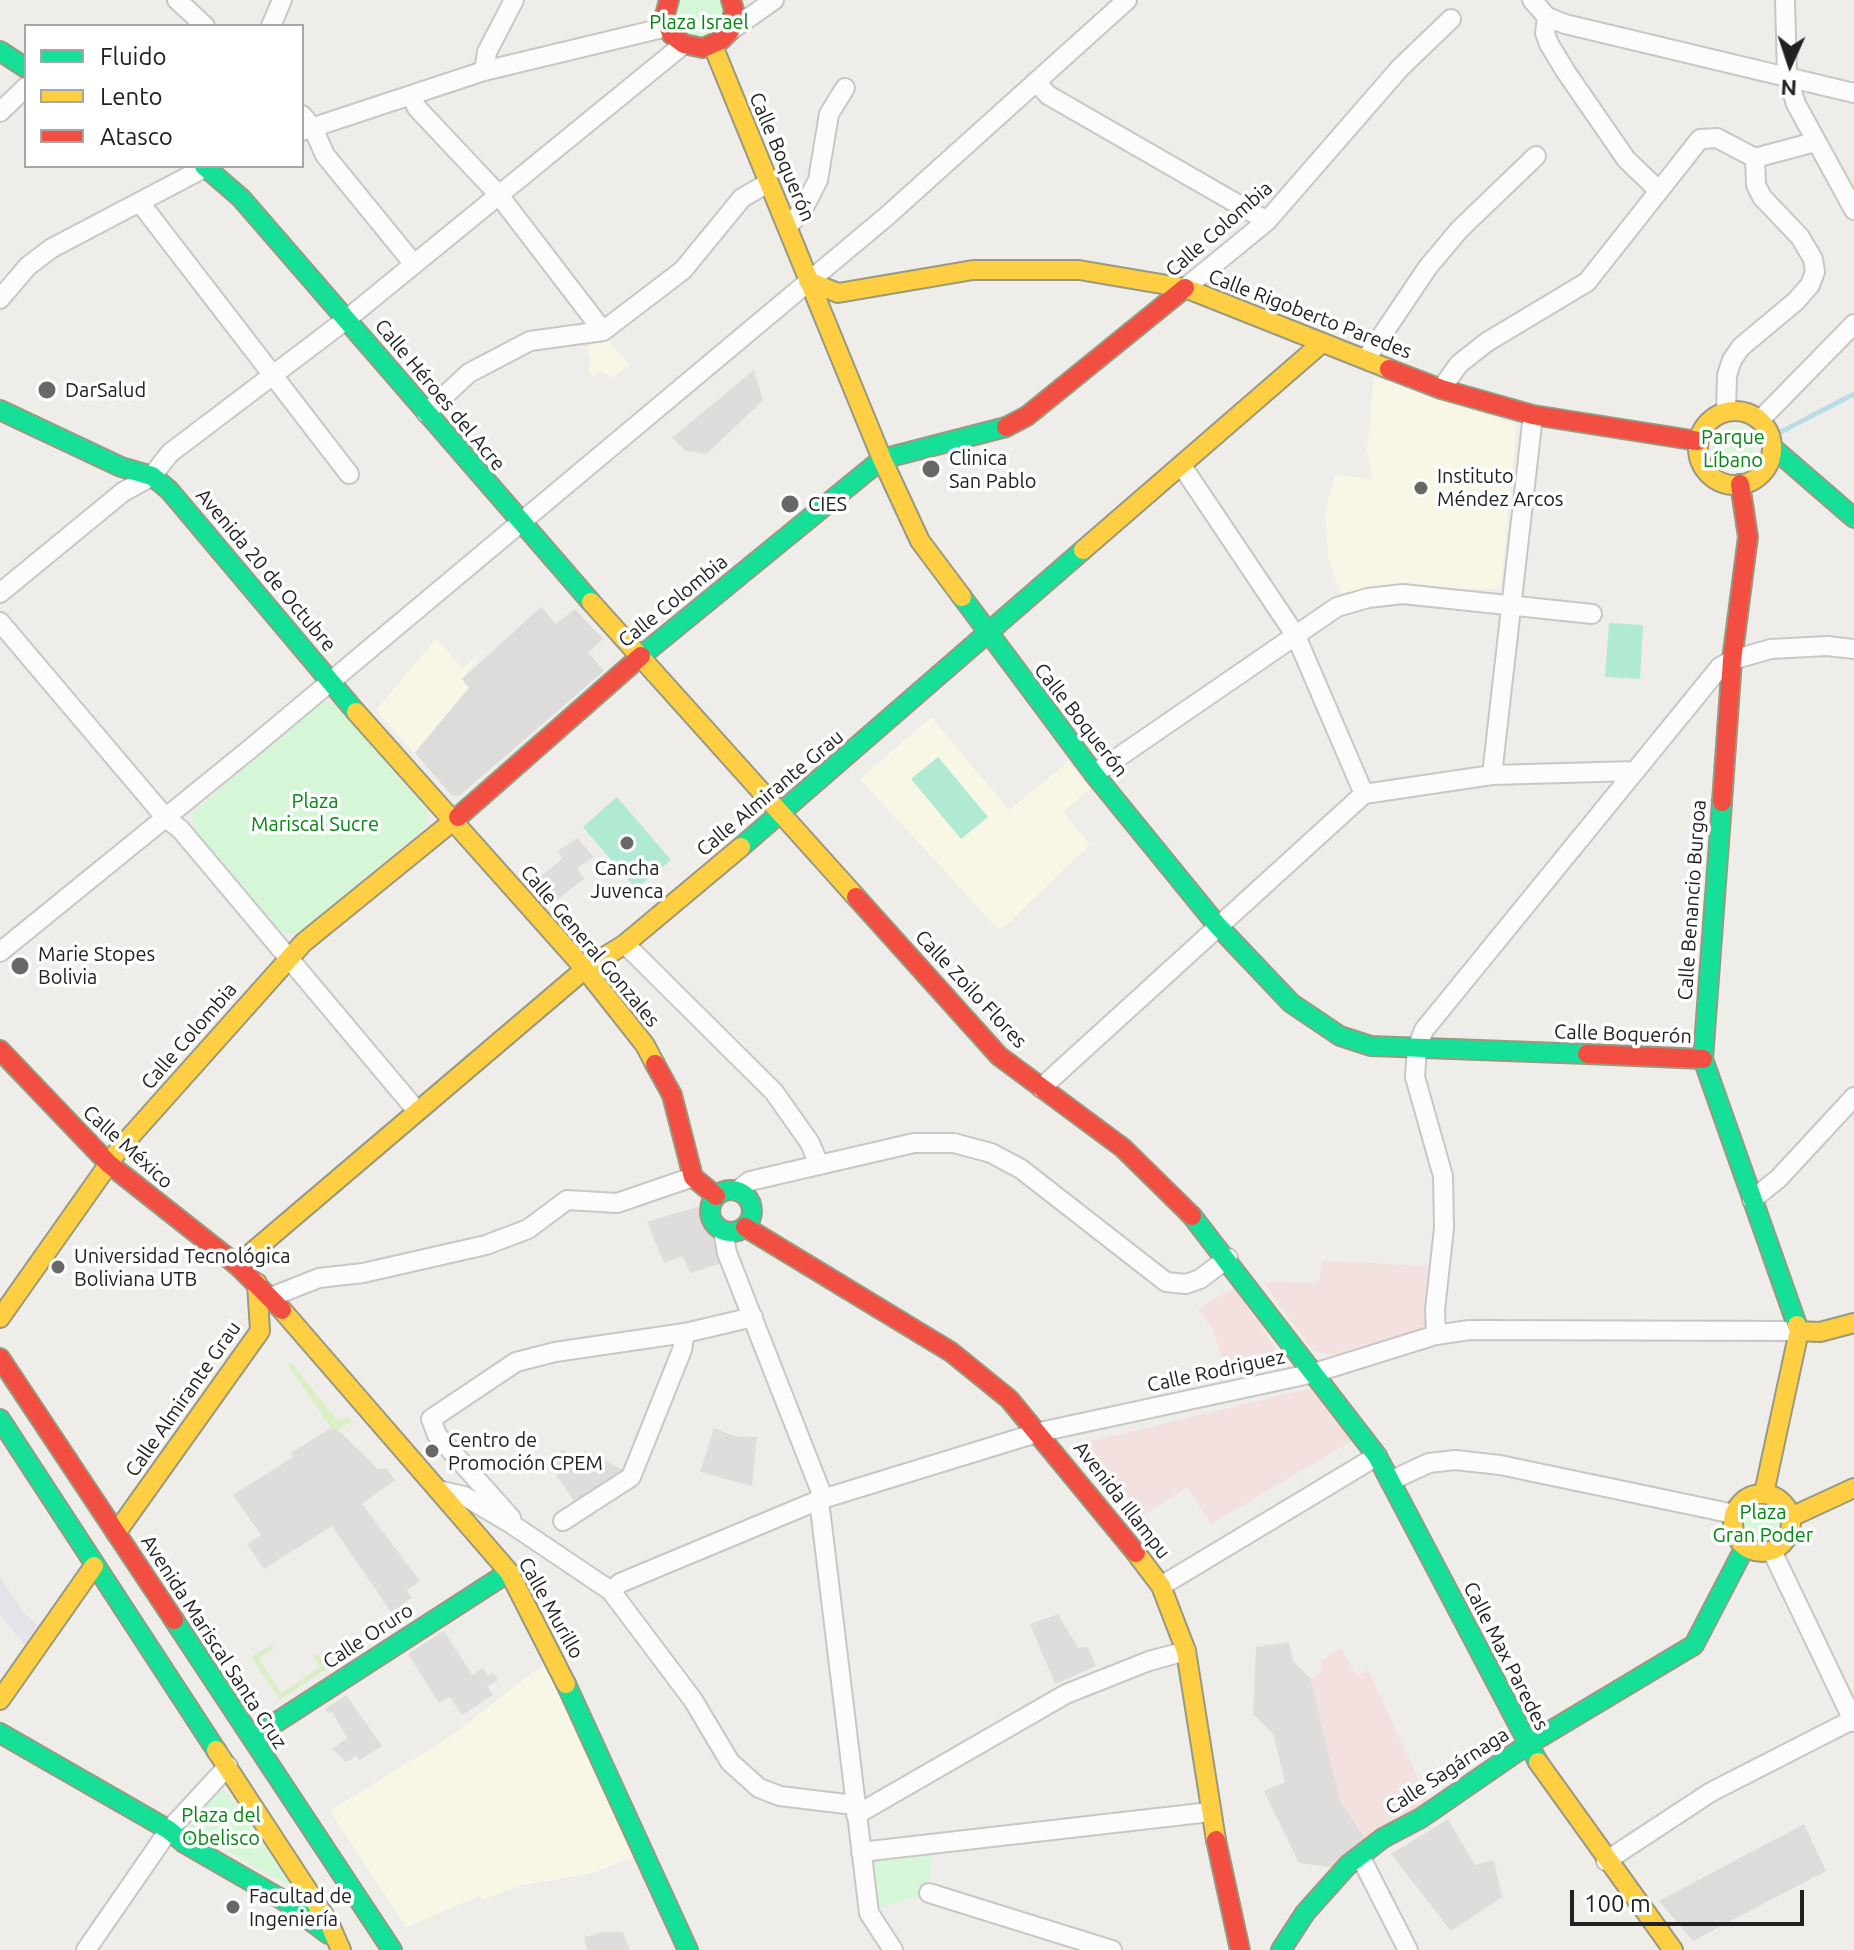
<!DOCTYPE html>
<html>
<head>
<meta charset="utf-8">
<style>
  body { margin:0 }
  #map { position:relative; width:1854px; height:1950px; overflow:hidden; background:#efedea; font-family:Ubuntu,sans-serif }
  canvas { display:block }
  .legend { position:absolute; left:24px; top:24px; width:280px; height:144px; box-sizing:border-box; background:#fff; border:2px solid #a6a6a6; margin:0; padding:10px 14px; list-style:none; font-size:24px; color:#212121 }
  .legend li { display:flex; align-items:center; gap:16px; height:40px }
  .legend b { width:40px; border:2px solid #a6a6a6 }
  .north { position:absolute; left:1750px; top:24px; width:80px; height:80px; -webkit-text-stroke:6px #fff; paint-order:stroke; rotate:183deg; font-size:22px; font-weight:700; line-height:32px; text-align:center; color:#212121 }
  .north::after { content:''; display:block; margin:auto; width:28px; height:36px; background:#212121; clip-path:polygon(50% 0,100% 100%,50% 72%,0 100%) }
  .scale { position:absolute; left:1570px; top:1890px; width:234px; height:36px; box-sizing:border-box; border:4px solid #212121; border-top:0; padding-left:10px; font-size:24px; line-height:28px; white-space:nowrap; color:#212121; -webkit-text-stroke:6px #fff; paint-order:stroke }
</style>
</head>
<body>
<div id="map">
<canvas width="1854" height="1950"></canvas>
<ul class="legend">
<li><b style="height:10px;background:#16e098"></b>Fluido</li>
<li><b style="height:10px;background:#ffcf43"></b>Lento</li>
<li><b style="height:10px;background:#f24e42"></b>Atasco</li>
</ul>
<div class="north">N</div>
<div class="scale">100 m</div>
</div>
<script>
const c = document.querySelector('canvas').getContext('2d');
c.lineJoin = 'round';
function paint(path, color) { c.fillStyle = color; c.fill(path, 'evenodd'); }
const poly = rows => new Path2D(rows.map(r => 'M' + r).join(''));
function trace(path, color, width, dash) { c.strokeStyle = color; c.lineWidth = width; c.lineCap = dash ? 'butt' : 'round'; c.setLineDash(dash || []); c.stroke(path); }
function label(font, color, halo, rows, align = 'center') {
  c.font = font + ' Ubuntu,sans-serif'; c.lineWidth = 7; c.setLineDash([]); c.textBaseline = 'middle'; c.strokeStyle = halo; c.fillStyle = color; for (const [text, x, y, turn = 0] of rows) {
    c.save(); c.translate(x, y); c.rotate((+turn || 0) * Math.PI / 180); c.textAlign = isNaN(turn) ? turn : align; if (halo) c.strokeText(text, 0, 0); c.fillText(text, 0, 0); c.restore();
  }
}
paint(poly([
  [754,370,763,400,707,454,686,451,672,438],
  [577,838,594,857,577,868,584,879,546,908,528,887,562,859,558,851],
  [700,1206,722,1263,690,1273,683,1256,664,1263,647,1222],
  [334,1426,378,1469,386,1468,395,1480,362,1504,420,1581,407,1590,412,1598,405,1602,407,1614,397,1621,332,1526,264,1569,247,1544,261,1535,233,1495,293,1457,291,1453],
  [714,1428,734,1436,757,1437,752,1486,700,1472],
  [563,1450,581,1458,584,1450,625,1471,575,1503,549,1464],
  [1058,1614,1078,1648,1088,1647,1096,1666,1055,1684,1030,1624],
  [444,1631,472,1675,483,1668,488,1676,493,1673,498,1680,487,1686,493,1695,462,1715,450,1697,439,1703,408,1654],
  [1289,1642,1293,1661,1311,1679,1340,1801,1368,1842,1339,1868,1299,1863,1264,1791,1285,1782,1273,1734,1253,1714,1256,1647],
  [346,1695,382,1746,360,1760,356,1756,346,1762,332,1749,347,1738,332,1712,328,1713,325,1709],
  [1448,1819,1475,1865,1494,1860,1502,1897,1451,1931,1391,1854],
  [603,1932,623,1932,630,1950,587,1950,584,1937]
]), '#dedddb');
paint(poly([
  [1322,1261,1432,1266,1427,1327,1330,1355,1313,1351,1263,1282,1319,1283],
  [1233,1288,1263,1329,1282,1360,1227,1372,1213,1330,1198,1309],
  [1316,1387,1353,1440,1211,1524,1187,1487,1131,1523,1075,1445],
  [1340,1647,1357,1676,1368,1670,1429,1802,1368,1842,1340,1801,1311,1679,1322,1672,1320,1662]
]), '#f2e1de');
paint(poly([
  [604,336,630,365,612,378,602,371,592,376,588,369,591,360,586,349],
  [1374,377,1517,425,1501,585,1493,589,1341,592,1329,562,1325,514,1335,475,1373,479,1367,451],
  [437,638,462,669,487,647,462,679,469,687,414,753,376,710],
  [931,717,1009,810,1068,762,1091,788,1063,812,1090,845,1000,931,860,779],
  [550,1663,635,1856,590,1874,522,1885,482,1900,480,1896,406,1927,330,1811,454,1734,534,1671]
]), '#f8f7e6');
paint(poly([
  [541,607,556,624,575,609,603,639,588,653,604,671,459,796,451,795,415,753,469,688,462,679],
  [1804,1824,1826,1871,1776,1897,1693,1941,1659,1901]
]), '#dddcdb');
paint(poly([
  [291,1362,338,1421,348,1417,352,1421,338,1430,331,1428,288,1365],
  [272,1644,274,1648,259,1659,281,1693,320,1667,313,1656,318,1653,328,1668,280,1700,251,1657]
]), '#dbefc6');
paint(poly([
  [674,0,725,0,720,35,684,39],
  '1712 448a21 21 0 1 1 42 0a21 21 0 1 1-42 0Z',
  [328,702,335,704,427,810,428,817,425,828,297,934,287,934,278,930,195,832,192,813,316,706],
  '1742 1523a21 21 0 1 1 42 0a21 21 0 1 1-42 0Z',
  [220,1791,225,1791,293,1888,186,1827],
  [932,1846,929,1893,871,1910,872,1851]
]), '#d6f7d7');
paint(poly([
  [1609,623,1643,625,1640,679,1605,677],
  [938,757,988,817,961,839,911,779],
  [617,797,671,860,636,889,583,827]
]), '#b1ead3');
paint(poly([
  [0,1577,24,1613,39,1626,25,1645,0,1615]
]), '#e4e3e9');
trace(poly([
  [1771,437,1854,394]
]), '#badce6', 5);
const street = poly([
  [177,0,205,26],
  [1532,0,1547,17,1565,24,1854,93],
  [1785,0,1787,76,1796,104,1854,210],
  [1547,17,1545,33,1549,44,1566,72,1626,159,1657,189],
  [271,26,282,0],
  [730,31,774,0],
  [484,71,487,52,514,0],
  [1036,82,1048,95,1267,221],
  [412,98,417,108,498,194,603,331],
  [0,112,26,87],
  [302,115,313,128,325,155,413,263],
  [302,131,484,71,667,27],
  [141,204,349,474],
  [788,226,802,211,818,180,829,114,845,88],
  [1185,288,1267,221,1400,68,1451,19],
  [0,299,28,266,52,248,208,166],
  [1366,359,1428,267,1459,230,1536,156],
  [1441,389,1459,364,1487,342,1587,282,1700,139,1717,138,1755,158,1815,142],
  [1726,412,1727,375,1732,360,1741,347,1796,301,1810,285,1815,272,1813,259,1800,237,1762,197,1756,185,1755,158],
  [426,413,469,373,530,341,603,331,683,270,742,198,768,183],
  [1760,420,1854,324],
  [1182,466,1296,636,1364,794],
  [0,593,123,492,152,476,170,453,347,319,684,44],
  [0,622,165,817,181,830,417,1111],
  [1094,774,1337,607,1368,598,1403,594,1592,614],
  [1492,775,1533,415],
  [625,944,774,1092,810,1143,819,1165],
  [0,952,250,749,887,216,1127,0],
  [1041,1088,1364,794,1492,775,1635,771],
  [737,1191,750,1181,914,1143,954,1143,991,1153,1021,1169,1166,1282,1186,1284,1200,1279,1228,1258],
  [1752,1200,1779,1178,1854,1097],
  [723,1231,727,1253,821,1492,819,1500,869,1913,893,1950],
  [271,1297,319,1278,363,1273,486,1245,528,1229,567,1200,617,1203,693,1177],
  [1436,1335,1435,1310,1444,1228,1443,1176,1415,1077,1417,1048,1424,1030,1720,667,1732,660,1771,649,1827,646,1854,649],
  [1390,1481,1429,1463,1455,1460,1500,1465,1734,1514],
  [442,1491,464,1496,510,1523,611,1591,693,1700,730,1762,759,1788,780,1796,854,1805],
  [511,1518,437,1435,431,1419,516,1362,555,1352,685,1333,753,1317],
  [563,1521,631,1477,682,1350,685,1333],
  [1772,1551,1854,1722],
  [1161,1586,1377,1456],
  [611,1591,620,1583,819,1500,1040,1432,1314,1373,1436,1335,1469,1330,1799,1331],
  [856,1815,1066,1694,1149,1661,1186,1651],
  [861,1852,1210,1812],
  [1360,1856,1408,1950],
  [1606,1861,1711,1792,1854,1719],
  [929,1893,1112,1950],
  [86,1950,169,1830,228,1766]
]);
const fast = poly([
  [0,51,26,68],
  [204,166,241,198,591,602],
  [0,410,121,467,152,476,169,490,356,712],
  [1772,447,1854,518],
  [962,597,1094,774,1217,925,1291,1003,1340,1036,1371,1046,1587,1054],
  [641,656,882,459,1006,427],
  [1722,802,1703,1059,1797,1325],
  [741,847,1083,550],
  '710 1211a21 21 0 1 1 42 0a21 21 0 1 1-42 0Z',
  [1192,1216,1377,1456,1538,1762],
  [0,1419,216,1750],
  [174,1620,392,1950],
  [566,1684,688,1950],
  [0,1733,169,1830,184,1843,283,1900,328,1934],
  [255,1741,272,1725,509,1572],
  [1281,1950,1305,1913,1348,1865,1383,1838,1421,1818,1527,1745,1694,1645,1745,1547]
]);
const slow = poly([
  [713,46,882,459,920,541,962,597],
  [808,281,838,293,973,270,1079,270,1185,288,1389,369],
  '1698 448a37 37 0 1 1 74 0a37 37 0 1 1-74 0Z',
  [1083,550,1322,343],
  [591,602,856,897],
  [356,712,585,969,645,1045,655,1064],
  [237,1265,585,969,625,944,741,847],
  [282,1310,509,1572,566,1684],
  [0,1318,120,1148,303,943,458,817],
  [1799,1331,1820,1332,1854,1323],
  [1764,1493,1799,1331,1797,1325],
  '1733 1523a29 29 0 1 1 58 0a29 29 0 1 1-58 0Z',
  [1791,1517,1854,1488],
  [116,1533,260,1331,257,1283],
  [1136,1553,1161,1586,1186,1651,1216,1840],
  [0,1700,94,1566],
  [216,1750,329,1923,341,1950],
  [1538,1762,1673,1950]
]);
const jam = poly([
  [669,0,665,15,671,34,684,44,703,48,721,40,730,31,734,10,731,0],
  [1389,369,1441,389,1533,415,1698,441],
  [1006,427,1027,416,1185,288],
  [1722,802,1732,660,1748,537,1740,484],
  [458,817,641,656],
  [856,897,999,1056,1123,1148,1192,1216],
  [0,1050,109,1164,237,1265,282,1310],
  [1587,1054,1703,1059],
  [655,1064,672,1095,693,1177,716,1196],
  [745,1227,951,1352,1009,1399,1136,1553],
  [0,1358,174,1620],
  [1216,1840,1240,1950]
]);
trace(street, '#c8c7c6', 22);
trace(fast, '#989a80', 22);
trace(slow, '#989a80', 22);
trace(jam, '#989a80', 22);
trace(street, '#fdfcfc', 18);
trace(fast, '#16e098', 18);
trace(slow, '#ffcf43', 18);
trace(jam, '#f24e42', 18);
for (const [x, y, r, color] of [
  [47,390,10,"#696867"],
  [931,469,10,"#696867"],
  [1421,488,8,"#696867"],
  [790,504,10,"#696867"],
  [627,843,8,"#696867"],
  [20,966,10,"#696867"],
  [58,1267,8,"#696867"],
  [432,1451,8,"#696867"],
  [233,1907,8,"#696867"]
]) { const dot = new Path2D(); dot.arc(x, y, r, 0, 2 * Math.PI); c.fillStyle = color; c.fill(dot); trace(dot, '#fff', 3); }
label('20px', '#02870f', '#fff', [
  ["Plaza Israel",699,22],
  ["Parque",1733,437],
  ["Líbano",1733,460],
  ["Plaza",315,801],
  ["Mariscal Sucre",315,824],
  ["Plaza",1763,1512],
  ["Gran Poder",1763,1535],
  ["Plaza del",221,1815],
  ["Obelisco",221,1838]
]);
label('20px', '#212121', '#fff', [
  ["Calle Boquerón",782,157,67],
  ["Calle Colombia",1219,229,-41],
  ["Calle Rigoberto Paredes",1310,314,21],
  ["Calle Héroes del Acre",440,395,50],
  ["Avenida 20 de Octubre",266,570,50],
  ["Calle Colombia",673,601,-39],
  ["Calle Boquerón",1081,720,52],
  ["Calle Almirante Grau",770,793,-40],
  ["Calle Benancio Burgoa",1692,900,-86],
  ["Calle General Gonzales",590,946,50],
  ["Calle Zoilo Flores",971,989,47],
  ["Calle Boquerón",1623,1034,2],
  ["Calle Colombia",189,1036,-49],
  ["Calle México",128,1147,42],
  ["Calle Rodriguez",1216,1371,-12],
  ["Calle Almirante Grau",183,1399,-55],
  ["Avenida Illampu",1122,1500,52],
  ["Calle Murillo",551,1608,61],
  ["Calle Oruro",368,1636,-33],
  ["Avenida Mariscal Santa Cruz",214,1642,57],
  ["Calle Max Paredes",1506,1656,63],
  ["Calle Sagárnaga",1447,1771,-33]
]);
label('20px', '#212121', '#fff', [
  ["DarSalud",65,390],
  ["Clinica",949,458],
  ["San Pablo",949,481],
  ["Instituto",1437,476],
  ["Méndez Arcos",1437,499],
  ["CIES",808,504],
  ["Cancha",627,868,"center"],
  ["Juvenca",627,891,"center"],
  ["Marie Stopes",38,954],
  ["Bolivia",38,977],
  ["Universidad Tecnológica",74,1256],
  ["Boliviana UTB",74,1279],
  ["Centro de",448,1440],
  ["Promoción CPEM",448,1463],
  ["Facultad de",249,1896],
  ["Ingeniería",249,1919]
], 'left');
</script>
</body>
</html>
